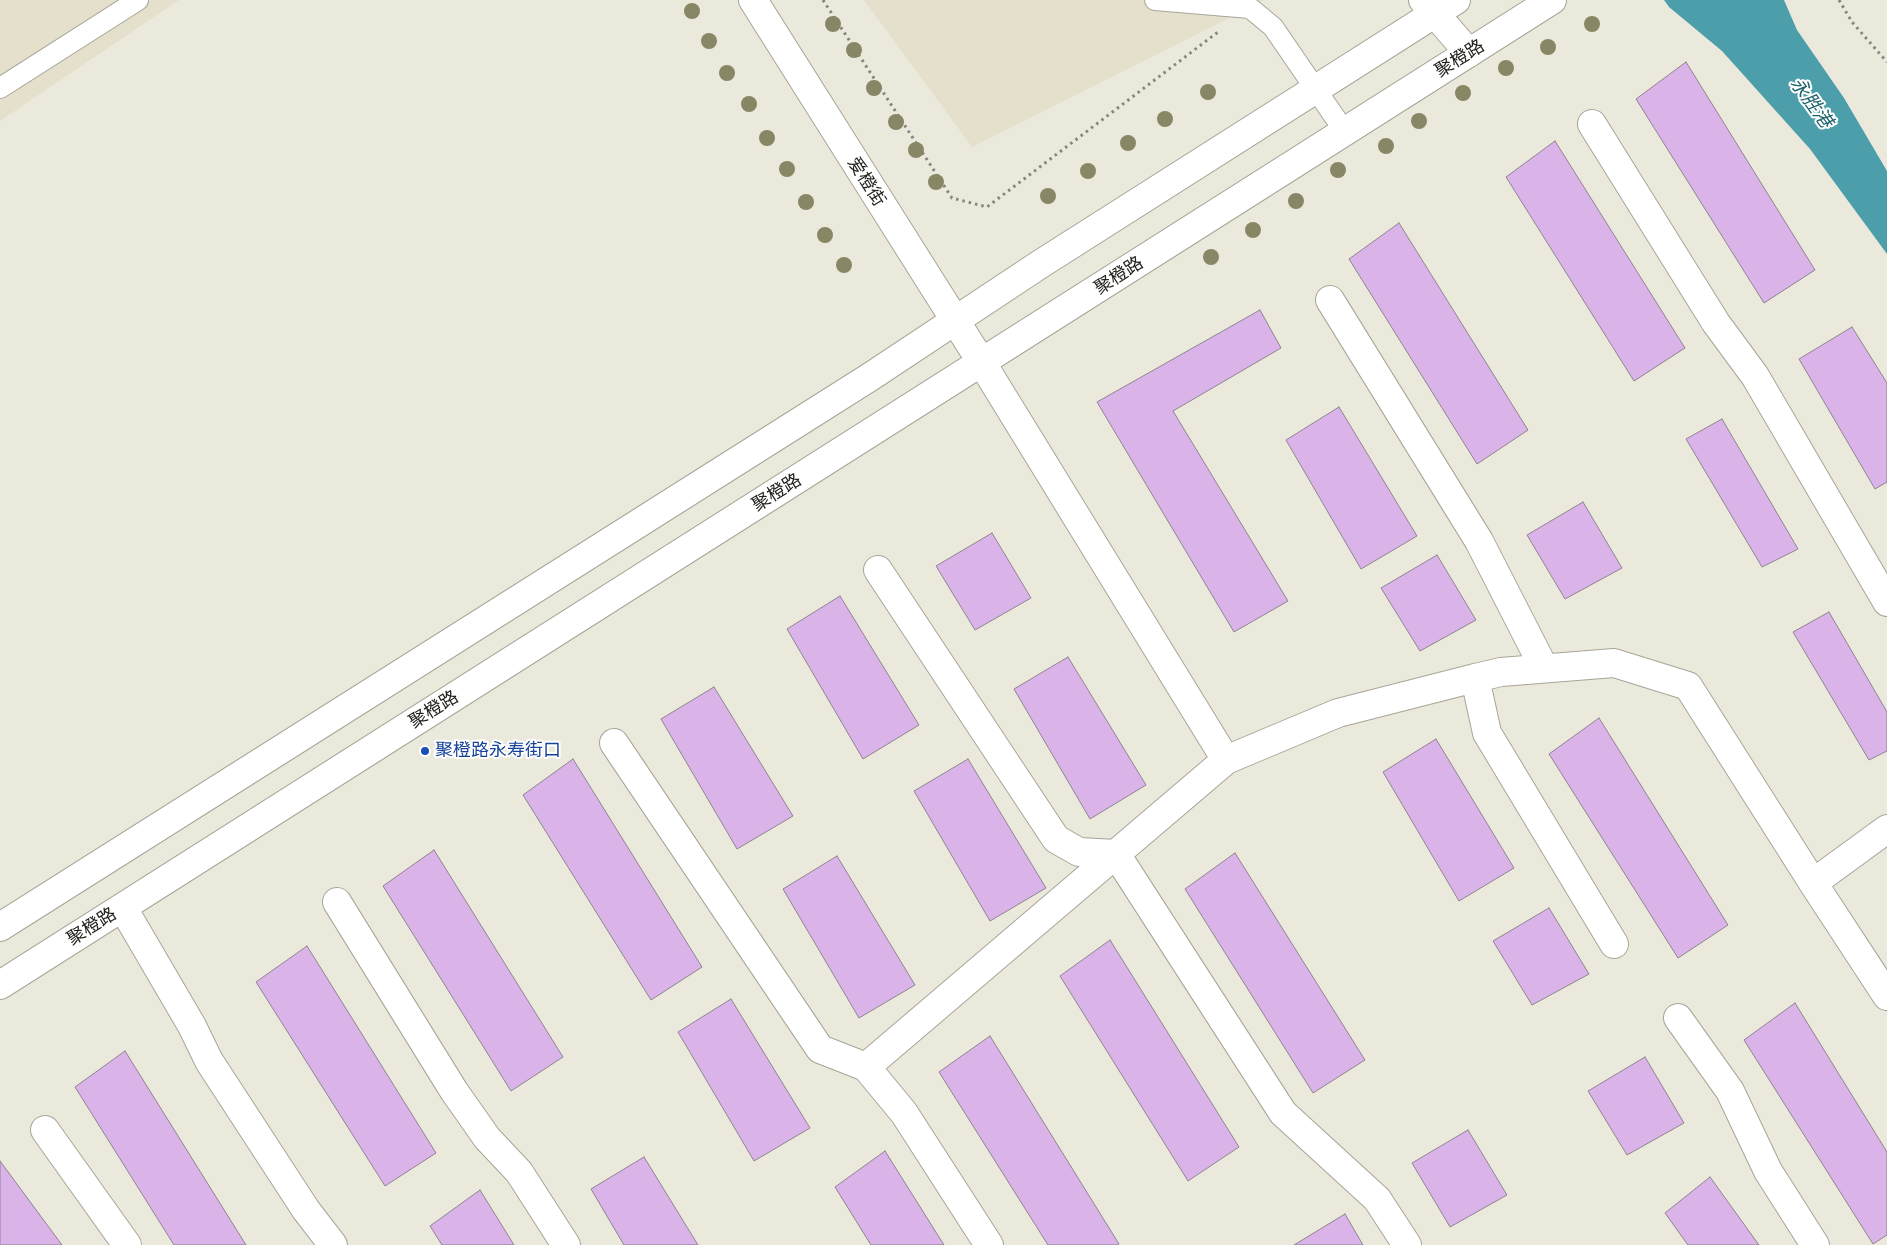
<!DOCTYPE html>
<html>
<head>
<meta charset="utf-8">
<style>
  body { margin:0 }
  canvas { display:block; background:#ebe9dc }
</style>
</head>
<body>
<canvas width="1887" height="1245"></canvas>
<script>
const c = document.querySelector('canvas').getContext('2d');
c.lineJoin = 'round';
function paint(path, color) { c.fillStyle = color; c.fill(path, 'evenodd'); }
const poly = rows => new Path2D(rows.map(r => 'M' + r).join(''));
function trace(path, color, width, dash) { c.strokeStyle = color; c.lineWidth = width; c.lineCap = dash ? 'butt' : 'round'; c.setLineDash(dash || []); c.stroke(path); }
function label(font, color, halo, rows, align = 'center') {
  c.font = font + ' "Noto Serif","Noto Sans SC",serif'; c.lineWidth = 4; c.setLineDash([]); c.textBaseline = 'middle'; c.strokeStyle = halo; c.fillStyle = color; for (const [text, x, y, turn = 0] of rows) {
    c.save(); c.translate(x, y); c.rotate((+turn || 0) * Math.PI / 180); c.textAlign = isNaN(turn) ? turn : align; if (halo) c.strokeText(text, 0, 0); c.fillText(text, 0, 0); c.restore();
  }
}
paint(poly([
  [0,0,179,0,0,121],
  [864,0,1265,0,972,147]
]), '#e4e0cb');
paint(poly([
  [1664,0,1784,0,1797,30,1844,98,1887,171,1887,254,1810,149,1722,51,1669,7]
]), '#4c9faa');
const building = poly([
  [1686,62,1815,270,1764,303,1636,99,1686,62],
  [1555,141,1685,348,1634,381,1506,177,1555,141],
  [1399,223,1528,430,1477,464,1349,259,1399,223],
  [1260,310,1281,348,1173,411,1288,601,1234,632,1097,402,1260,310],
  [1852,327,1887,383,1887,482,1875,489,1799,359,1852,327],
  [1339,407,1417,536,1361,569,1286,440,1339,407],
  [1722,419,1798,549,1762,567,1686,439,1722,419],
  [1583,502,1622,568,1565,599,1527,535,1583,502],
  [992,533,1031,598,975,630,936,566,992,533],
  [1437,555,1476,620,1420,651,1381,588,1437,555],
  [840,596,919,725,863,759,787,629,840,596],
  [1829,612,1887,712,1887,751,1869,760,1793,632,1829,612],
  [1068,657,1146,785,1090,819,1014,689,1068,657],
  [714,687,793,816,737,849,661,719,714,687],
  [1599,718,1728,925,1678,958,1549,754,1599,718],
  [1436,739,1514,868,1459,901,1383,772,1436,739],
  [573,759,702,967,651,1000,523,795,573,759],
  [968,759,1046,888,990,921,914,791,968,759],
  [434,850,563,1057,511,1091,383,886,434,850],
  [1235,853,1365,1060,1313,1093,1185,889,1235,853],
  [837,856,915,985,859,1018,783,889,837,856],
  [1549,908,1589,974,1532,1005,1493,941,1549,908],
  [1110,940,1239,1147,1188,1181,1060,976,1110,940],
  [307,946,436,1153,385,1186,256,982,307,946],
  [731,999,810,1128,754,1161,678,1032,731,999],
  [1795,1003,1887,1152,1887,1235,1873,1244,1744,1040,1795,1003],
  [990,1036,1119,1244,1117,1245,1048,1245,939,1072,990,1036],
  [125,1051,246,1245,174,1245,75,1087,125,1051],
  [1645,1057,1684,1123,1627,1155,1588,1091,1645,1057],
  [1468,1130,1507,1195,1450,1227,1412,1163,1468,1130],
  [885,1151,944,1245,871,1245,835,1187,885,1151],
  [644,1157,698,1245,624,1245,591,1189,644,1157],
  [0,1161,62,1245,0,1245,0,1161],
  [1710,1177,1759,1245,1688,1245,1665,1213,1710,1177],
  [480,1190,514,1245,442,1245,430,1226,480,1190],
  [1345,1214,1363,1245,1294,1245,1345,1214]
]);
paint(building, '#dab4e8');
trace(building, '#8c848f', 1);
const service = poly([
  [1155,0,1250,8,1273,27,1345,132],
  [0,88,138,0]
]);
const minor = poly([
  [1423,0,1469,53],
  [1592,124,1716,323,1755,376,1887,602],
  [1330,300,1479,541,1544,668],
  [982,363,1226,760,1338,713,1475,678,1501,672,1614,663,1688,686,1813,883],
  [878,570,1056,839,1079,852,1116,854,1283,1113,1377,1199,1407,1245],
  [1475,678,1487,733,1614,944],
  [614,743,820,1049,866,1067,904,1113,989,1245],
  [1887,829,1813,883,1887,996],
  [337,902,454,1091,487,1138,519,1172,566,1245],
  [123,908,192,1026,209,1061,306,1210,333,1245],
  [1678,1018,1730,1091,1768,1171,1815,1245],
  [866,1067,1226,760],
  [45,1130,127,1245]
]);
const tertiary = poly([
  [753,0,982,363],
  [0,927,870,377,1042,263,1456,0],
  [0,985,1552,0]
]);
trace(service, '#a7a598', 22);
trace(minor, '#a7a598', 30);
trace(tertiary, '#a7a598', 30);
trace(poly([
  [823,0,952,198,987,207,1218,32],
  [1839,0,1852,22,1887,62]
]), '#87867d', 3, [2.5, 4]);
trace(service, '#fff', 20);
trace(minor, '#fff', 28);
trace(tertiary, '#fff', 28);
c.fillStyle = '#878765';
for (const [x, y] of [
  [692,11],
  [833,24],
  [1592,24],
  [709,41],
  [1548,47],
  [854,50],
  [1506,68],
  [727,73],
  [874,88],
  [1208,92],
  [1463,93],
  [749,104],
  [1165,119],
  [1419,121],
  [896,122],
  [767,138],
  [1128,143],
  [1386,146],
  [916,150],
  [787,169],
  [1338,170],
  [1088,171],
  [936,182],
  [1048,196],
  [1296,201],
  [806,202],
  [1253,230],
  [825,235],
  [1211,257],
  [844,265]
]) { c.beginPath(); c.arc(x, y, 8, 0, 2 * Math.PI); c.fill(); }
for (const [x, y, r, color] of [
  [425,751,5,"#1a4fb4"]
]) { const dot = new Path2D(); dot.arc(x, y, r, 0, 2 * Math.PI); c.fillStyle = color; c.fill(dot); trace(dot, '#fff', 2); }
label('18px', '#22221d', '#fff', [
  ["聚橙路",1460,59,-32],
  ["爱橙街",866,182,58],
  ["聚橙路",1119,276,-33],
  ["聚橙路",777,493,-32],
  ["聚橙路",434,710,-32],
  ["聚橙路",92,927,-32]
]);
label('18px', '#164399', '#fff', [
  ["聚橙路永寿街口",435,751]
], 'left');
label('italic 19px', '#1e626b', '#fff', [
  ["永胜港",1811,103,54]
]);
</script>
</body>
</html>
